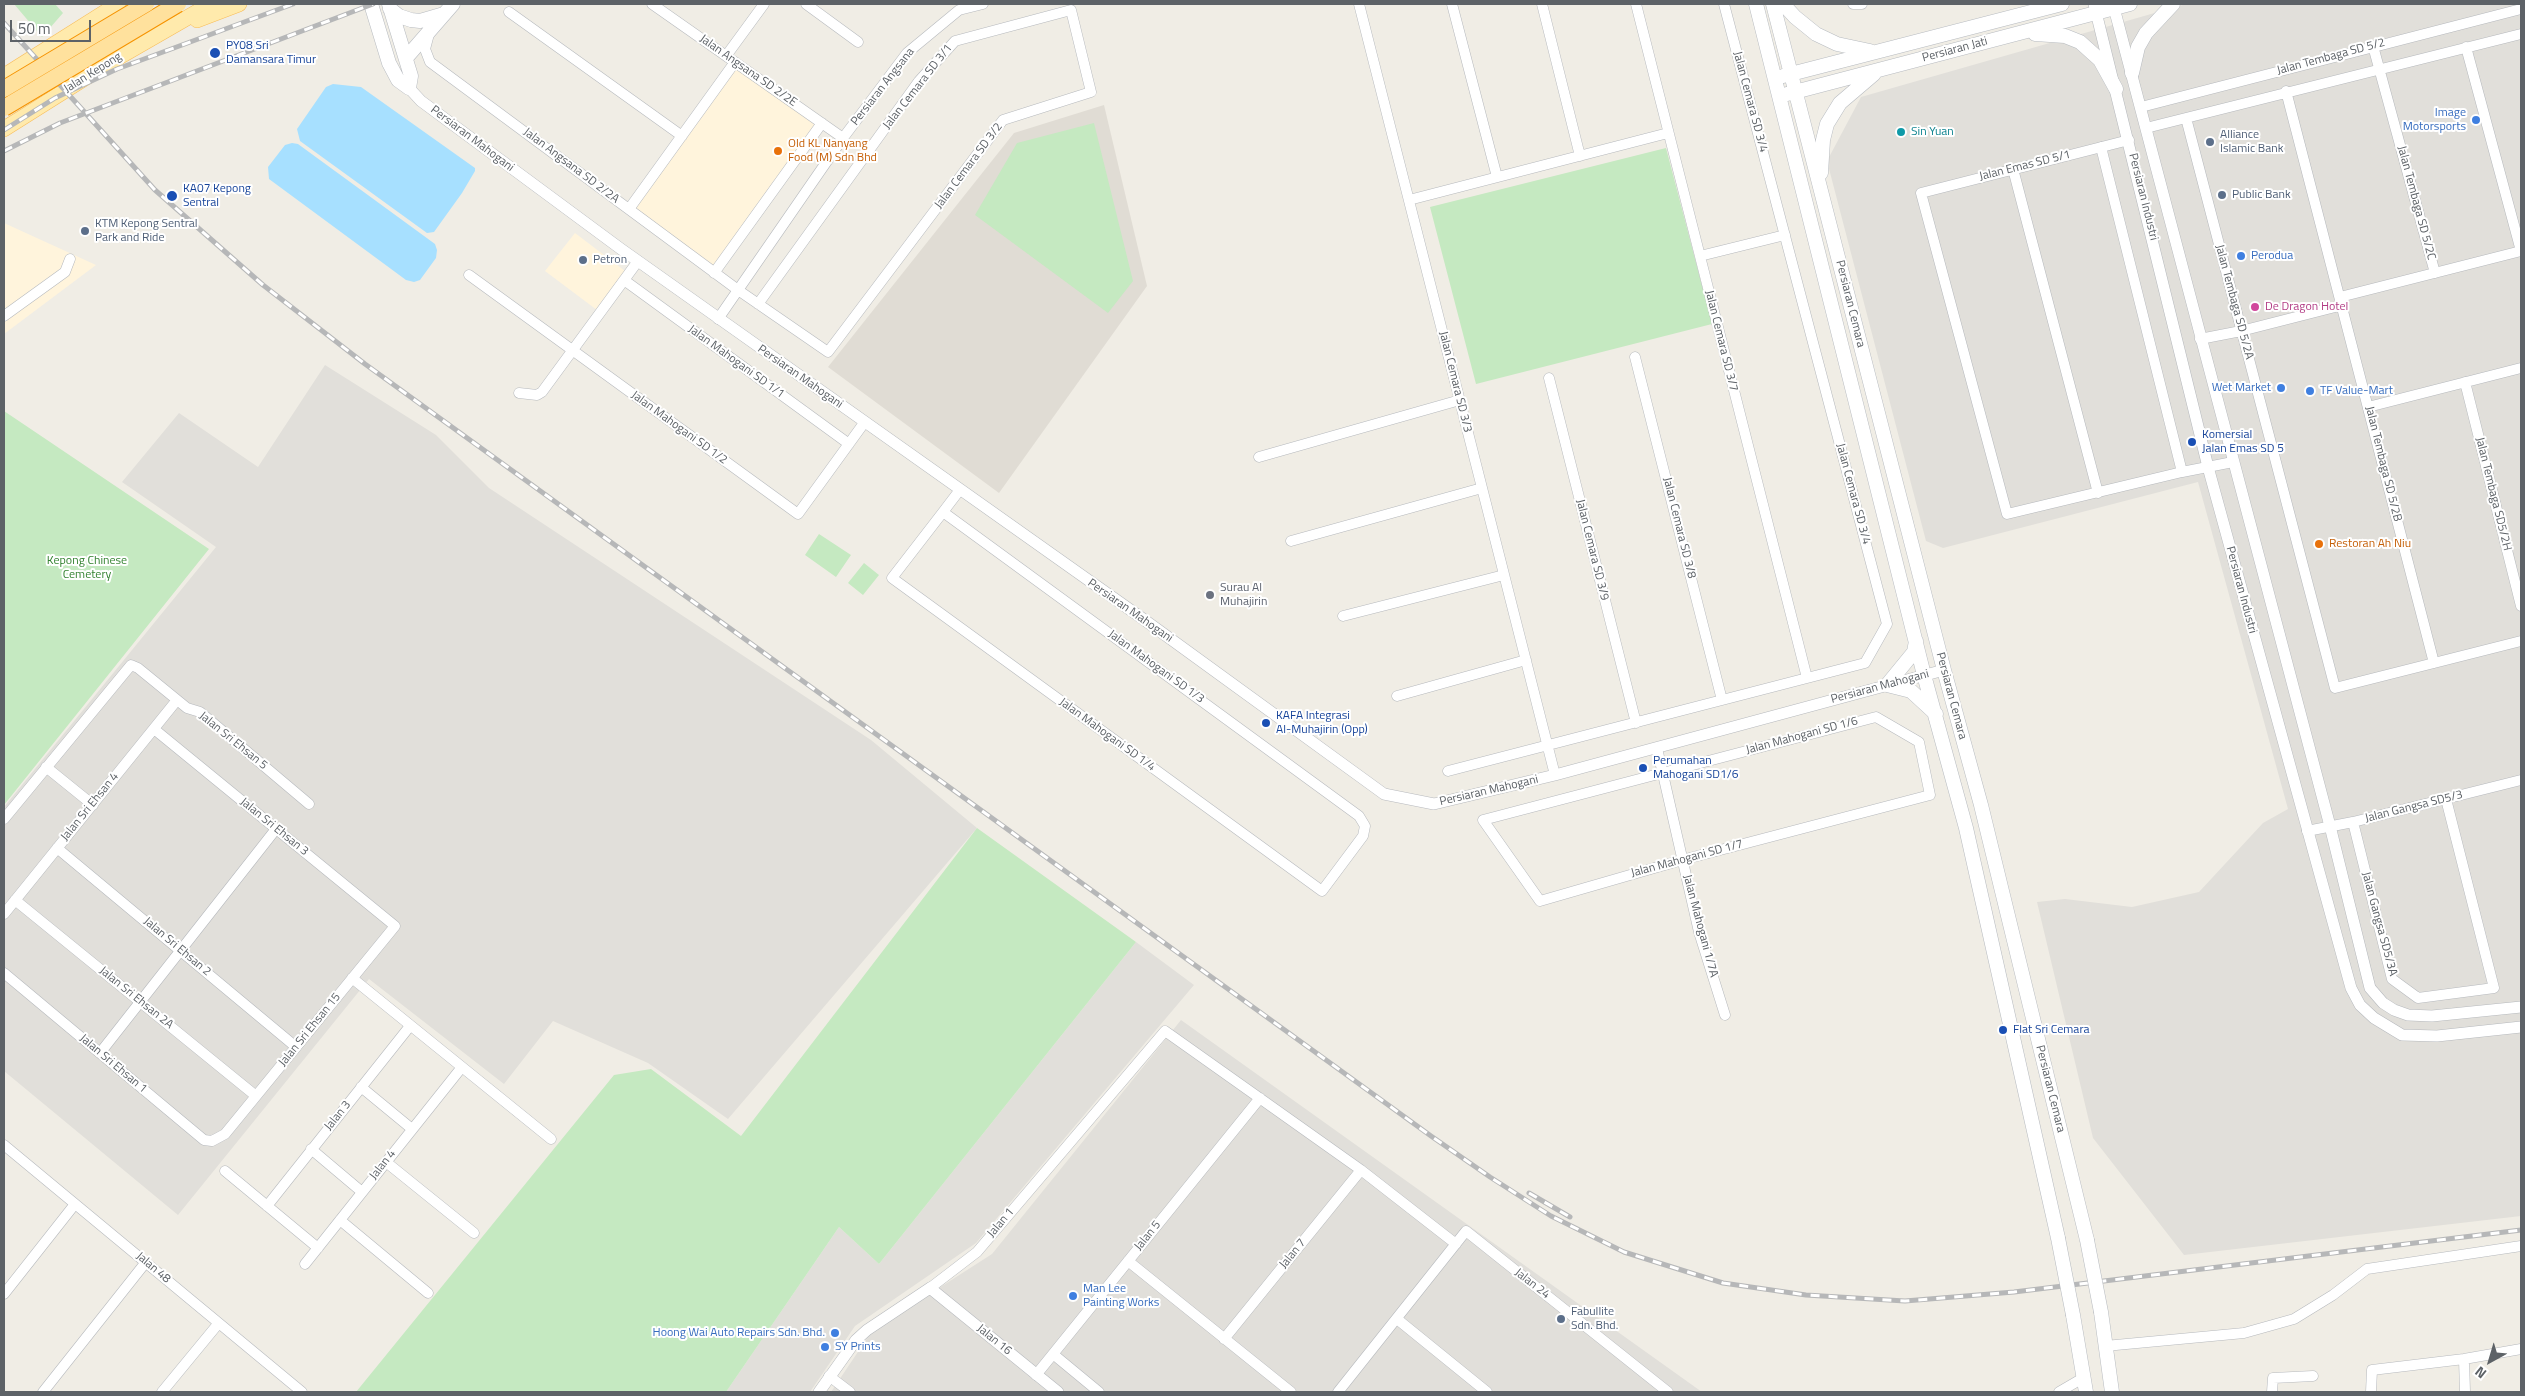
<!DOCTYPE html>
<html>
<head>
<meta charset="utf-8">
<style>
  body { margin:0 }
  #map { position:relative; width:2525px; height:1396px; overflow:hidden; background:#f0ede5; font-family:"Titillium Web",sans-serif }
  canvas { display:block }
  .frame { position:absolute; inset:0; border:5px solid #5d6267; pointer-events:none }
  .north { position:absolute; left:2465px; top:1336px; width:50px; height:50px; -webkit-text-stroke:4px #fff; paint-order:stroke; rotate:219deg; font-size:14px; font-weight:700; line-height:20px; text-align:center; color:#5d6267 }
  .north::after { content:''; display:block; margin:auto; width:18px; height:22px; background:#5d6267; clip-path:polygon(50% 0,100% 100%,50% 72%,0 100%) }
  .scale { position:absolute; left:10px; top:20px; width:81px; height:22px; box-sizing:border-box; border:2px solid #5d6267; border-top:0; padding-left:6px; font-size:15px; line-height:18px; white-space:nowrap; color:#5d6267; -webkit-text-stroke:4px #fff; paint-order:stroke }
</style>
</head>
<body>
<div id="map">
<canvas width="2525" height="1396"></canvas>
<div class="frame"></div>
<div class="north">N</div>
<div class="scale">50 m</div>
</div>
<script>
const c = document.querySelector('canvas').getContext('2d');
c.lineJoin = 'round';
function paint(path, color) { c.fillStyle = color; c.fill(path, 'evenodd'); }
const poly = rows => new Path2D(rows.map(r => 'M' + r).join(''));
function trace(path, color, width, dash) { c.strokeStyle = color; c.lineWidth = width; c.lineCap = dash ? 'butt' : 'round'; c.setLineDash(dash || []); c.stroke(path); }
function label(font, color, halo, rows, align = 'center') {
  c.font = font + ' "Titillium Web",sans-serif'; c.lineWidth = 4; c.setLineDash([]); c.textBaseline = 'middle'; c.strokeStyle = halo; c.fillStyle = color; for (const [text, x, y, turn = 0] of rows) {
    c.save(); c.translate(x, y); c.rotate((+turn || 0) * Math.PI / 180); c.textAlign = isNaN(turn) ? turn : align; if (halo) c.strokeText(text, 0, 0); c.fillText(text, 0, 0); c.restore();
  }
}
paint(poly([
  [735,57,828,121,715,278,622,210],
  [4,223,96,265,4,334],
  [575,233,625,271,597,310,545,271]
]), '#fff4dc');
paint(poly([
  [2186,4,2521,4,2521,1216,2184,1255,2093,1138,2037,902,2065,899,2132,907,2199,892,2263,823,2288,809,2198,482,1943,548,1926,541,1827,161,1861,97],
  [325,365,436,435,489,488,871,740,977,828,728,1119,648,1063,553,1021,504,1084,369,979,178,1215,4,1071,4,807,216,547,122,482,179,413,258,467],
  [1136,942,1194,985,976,1243,855,1326,810,1392,726,1392,839,1227,879,1264],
  [1181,1020,1702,1392,831,1392,872,1331,992,1254]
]), '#e1dfda');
paint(poly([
  [1104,105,1147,286,999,493,828,367,1014,133]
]), '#e0dcd4');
paint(poly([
  [14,4,55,4,63,13,42,37],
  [1094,123,1133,281,1108,313,975,215,1017,143],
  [1666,148,1712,324,1476,384,1430,207],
  [4,411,209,549,4,805],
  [819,534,851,555,836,577,805,555],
  [864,563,879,575,863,595,848,583],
  [977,828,1136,942,879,1264,839,1227,726,1392,356,1392,614,1075,651,1069,741,1136]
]), '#c5e9c1');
paint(poly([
  [333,84,361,87,475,168,475,171,462,193,434,232,427,233,300,141,297,129,326,87],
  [292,143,298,144,435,244,437,250,436,258,420,280,414,282,406,280,269,179,268,167,285,145]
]), '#a7e0ff');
const minor = poly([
  [652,4,843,138],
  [806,4,858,42],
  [1359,4,1555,775],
  [1452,4,1497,177],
  [1542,4,1580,156],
  [1636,4,1807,678],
  [1853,4,1862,4],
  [509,12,682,136],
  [429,34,425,49,430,62,738,290,828,352,1003,120,1091,92,1071,10,955,41,919,81,758,304],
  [2373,46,2435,273],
  [2466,47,2521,251],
  [726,56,764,4],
  [2286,91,2434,663],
  [2141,107,2521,9],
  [2186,118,2335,688,2521,641],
  [2146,128,2521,34],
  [2129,140,1921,193,2007,514,2182,472,2233,462],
  [2101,147,2182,472],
  [2013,169,2098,493],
  [1409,200,1668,133],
  [629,209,735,62],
  [1700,256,1785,235],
  [714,273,822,123],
  [469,275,798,514,864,423],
  [624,280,849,444],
  [2340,297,2521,251],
  [4,316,65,272,70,259],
  [718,319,843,138,907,53,959,10,983,4],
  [2200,339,2241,331,2343,305],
  [1635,357,1722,700],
  [1549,378,1636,723],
  [2465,382,2521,606],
  [519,393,537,395,542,392,638,261],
  [2368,407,2521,368],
  [1259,457,1460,400],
  [943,512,1359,816,1365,826,1363,836,1322,891,892,578,943,512,959,491],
  [1291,541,1482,488],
  [1343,616,1504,575],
  [1397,696,1526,660],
  [1876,717,1919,742,1930,795,1682,860,1540,901,1483,820,1876,717],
  [1657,748,1699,932,1725,1015],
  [46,767,93,805],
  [1448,771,1865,663,1887,624,1724,4],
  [4,819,131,665,138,668,187,708,200,712,309,804],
  [2353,822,2392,979,2418,998,2494,988,2446,799],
  [2307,831,2353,822,2521,780],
  [57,848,296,1047],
  [15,900,256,1096],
  [4,914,177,700],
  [4,973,204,1140,212,1141,225,1134,395,926,154,729],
  [352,978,551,1139],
  [100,1053,276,829],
  [361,1087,412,1129],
  [4,1145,302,1392],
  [311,1149,362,1192],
  [386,1162,474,1233],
  [225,1171,318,1248],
  [267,1206,410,1026],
  [340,1220,428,1293],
  [1128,1261,1291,1392],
  [305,1264,462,1067],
  [930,1288,977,1252,1165,1031,1361,1170,1456,1244],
  [4,1294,75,1204],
  [1397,1319,1487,1392],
  [1224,1339,1361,1170],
  [2105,1346,2244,1333,2294,1319,2333,1295,2367,1269,2521,1246],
  [1053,1354,1099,1392],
  [2464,1359,2465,1392],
  [1036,1375,1260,1098],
  [829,1376,850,1392],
  [43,1392,146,1262],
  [162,1392,218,1324],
  [1338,1392,1466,1231,1668,1392],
  [2059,1392,2083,1378],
  [2272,1392,2273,1378,2313,1376],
  [2371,1392,2372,1370,2464,1359,2521,1349]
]);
const tertiary = poly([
  [2094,4,2208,467,2351,988,2360,1005,2374,1018,2402,1035,2437,1036,2521,1027],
  [2113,4,2330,826,2370,988,2383,1003,2394,1010,2408,1015,2432,1016,2521,1007],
  [409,88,421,101,621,249,1139,616,1384,794,1434,804,1555,775,1944,670],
  [819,1392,856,1340,867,1330,930,1288,1058,1392]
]);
const secondary = poly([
  [371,4,389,63,398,80,409,88,411,76,389,4],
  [1756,4,1924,675,1966,828,2058,1238],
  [1773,4,1944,670,1981,805,2087,1240],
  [1783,4,1795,17,1816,34,1837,44,1870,51],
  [390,9,399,16,411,20,420,21,444,14],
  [2035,34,2065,36,2080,42,2100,60,2116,89],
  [406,58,453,4],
  [2132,73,2138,47,2146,33,2173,4],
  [1783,76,2062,4],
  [1787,94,2130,4],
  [1821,173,1823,140,1827,124,1840,103,1874,74],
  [1887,685,1911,691,1936,714],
  [1887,685,1914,652,1916,641],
  [2101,1312,2112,1392],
  [2073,1315,2086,1392]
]);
const primary = poly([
  [197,20,239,4],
  [4,76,118,4],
  [4,129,112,61,211,4]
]);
trace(minor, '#b6b9bd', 11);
trace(tertiary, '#b6b9bd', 12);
trace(secondary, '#b7bbc0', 15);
trace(primary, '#f8bc57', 16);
trace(minor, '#fff', 10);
trace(tertiary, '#fff', 11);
trace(secondary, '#fff', 14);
trace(primary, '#ffeaac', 15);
const rail = poly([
  [4,23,155,190,263,285,365,364,1431,1136,1490,1177,1551,1216,1624,1252,1723,1283,1806,1295,1905,1301,2014,1292,2521,1230],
  [4,130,55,98,117,69,293,4],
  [4,151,60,123,373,4],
  [1529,1193,1570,1217]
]);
trace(rail, '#b6b7b8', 5);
trace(rail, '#fff', 3, [9]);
const secondaryBridge = poly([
  [2058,1238,2073,1315],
  [2087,1240,2101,1312]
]);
const trunkBridge = poly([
  [4,89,146,4],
  [4,108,178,4]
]);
trace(secondaryBridge, '#b7bbc0', 15, []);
trace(trunkBridge, '#f69300', 18, []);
trace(secondaryBridge, '#fff', 14);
trace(trunkBridge, '#ffe19d', 16);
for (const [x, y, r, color] of [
  [215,53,6,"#1a4fb4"],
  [2476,120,5,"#3f7fe0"],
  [1901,132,5,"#0f9aa8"],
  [2210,142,5,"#5c6f8a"],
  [778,151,5,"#e8710a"],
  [2222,195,5,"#5c6f8a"],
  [172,196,6,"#1a4fb4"],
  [85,231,5,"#5c6f8a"],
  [2241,256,5,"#3f7fe0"],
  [583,260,5,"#5c6f8a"],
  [2255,307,5,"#d1479c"],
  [2281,388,5,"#3f7fe0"],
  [2310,391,5,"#3f7fe0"],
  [2192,442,5,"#1a4fb4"],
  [2319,544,5,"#e8710a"],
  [1210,595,5,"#6b7280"],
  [1266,723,5,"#1a4fb4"],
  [1643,768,5,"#1a4fb4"],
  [2003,1030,5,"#1a4fb4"],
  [1073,1296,5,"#3f7fe0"],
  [1561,1319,5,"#5c6f8a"],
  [835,1333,5,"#3f7fe0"],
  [825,1347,5,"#3f7fe0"]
]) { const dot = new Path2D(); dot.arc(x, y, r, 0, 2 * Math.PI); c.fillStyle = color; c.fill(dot); trace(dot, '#fff', 2); }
label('12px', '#164399', '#fff', [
  ["PY08 Sri",226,46],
  ["Damansara Timur",226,60],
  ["KA07 Kepong",183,189],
  ["Sentral",183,203],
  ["Komersial",2202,435],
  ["Jalan Emas SD 5",2202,449],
  ["KAFA Integrasi",1276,716],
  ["Al-Muhajirin (Opp)",1276,730],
  ["Perumahan",1653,761],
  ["Mahogani SD1/6",1653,775],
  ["Flat Sri Cemara",2013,1030]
], 'left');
label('12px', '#5d6267', '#fff', [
  ["Persiaran Jati",1955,50,-15],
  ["Jalan Tembaga SD 5/2",2331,57,-15],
  ["Jalan Angsana SD 2/2E",748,71,35],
  ["Jalan Kepong",93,73,-32],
  ["Persiaran Angsana",883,87,-52],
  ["Jalan Cemara SD 3/1",918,87,-52],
  ["Jalan Cemara SD 3/4",1750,102,75],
  ["Persiaran Mahogani",472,139,37],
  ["Jalan Angsana SD 2/2A",571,166,37],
  ["Jalan Cemara SD 3/2",969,166,-53],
  ["Jalan Emas SD 5/1",2025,166,-14],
  ["Persiaran Industri",2143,197,76],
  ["Jalan Tembaga SD 5/2C",2416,203,75],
  ["Jalan Tembaga SD 5/2A",2234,302,75],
  ["Persiaran Cemara",1850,304,76],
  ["Jalan Cemara SD 3/7",1721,341,76],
  ["Jalan Mahogani SD 1/1",736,362,36],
  ["Persiaran Mahogani",800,377,35],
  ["Jalan Cemara SD 3/3",1455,382,76],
  ["Jalan Mahogani SD 1/2",679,428,36],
  ["Jalan Tembaga SD 5/2B",2383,464,76],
  ["Jalan Cemara SD 3/4",1853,494,75],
  ["Jalan Tembaga SD5/2H",2493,494,76],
  ["Jalan Cemara SD 3/8",1679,528,76],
  ["Jalan Cemara SD 3/9",1592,550,76],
  ["Persiaran Industri",2241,590,75],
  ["Persiaran Mahogani",1130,611,35],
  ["Jalan Mahogani SD 1/3",1156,667,36],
  ["Persiaran Mahogani",1880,687,-15],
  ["Persiaran Cemara",1951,696,75],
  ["Jalan Mahogani SD 1/4",1107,735,36],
  ["Jalan Mahogani SD 1/6",1802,736,-15],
  ["Jalan Sri Ehsan 5",233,741,39],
  ["Persiaran Mahogani",1489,791,-13],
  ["Jalan Sri Ehsan 4",90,807,-51],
  ["Jalan Gangsa SD5/3",2414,807,-14],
  ["Jalan Sri Ehsan 3",274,827,39],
  ["Jalan Mahogani SD 1/7",1687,859,-15],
  ["Jalan Gangsa SD5/3A",2379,924,75],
  ["Jalan Mahogani 1/7A",1700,926,75],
  ["Jalan Sri Ehsan 2",177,947,40],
  ["Jalan Sri Ehsan 2A",136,998,39],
  ["Jalan Sri Ehsan 15",310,1030,-51],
  ["Jalan Sri Ehsan 1",113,1064,40],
  ["Persiaran Cemara",2050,1089,76],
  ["Jalan 3",338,1116,-51],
  ["Jalan 4",383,1165,-52],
  ["Jalan 1",1001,1223,-50],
  ["Jalan 5",1148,1236,-51],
  ["Jalan 7",1293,1254,-51],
  ["Jalan 48",153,1268,40],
  ["Jalan 24",1532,1284,38],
  ["Jalan 16",994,1340,39]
]);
label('12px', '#366cbe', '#fff', [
  ["Image",2466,113,"right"],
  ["Motorsports",2466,127,"right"],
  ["Perodua",2251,256],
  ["Wet Market",2271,388,"right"],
  ["TF Value-Mart",2320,391],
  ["Man Lee",1083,1289],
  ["Painting Works",1083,1303],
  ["Hoong Wai Auto Repairs Sdn. Bhd.",825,1333,"right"],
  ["SY Prints",835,1347]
], 'left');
label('12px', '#0d838f', '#fff', [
  ["Sin Yuan",1911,132]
], 'left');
label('12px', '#4e5e75', '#fff', [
  ["Alliance",2220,135],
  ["Islamic Bank",2220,149],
  ["Public Bank",2232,195],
  ["KTM Kepong Sentral",95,224],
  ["Park and Ride",95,238],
  ["Petron",593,260],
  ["Fabullite",1571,1312],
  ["Sdn. Bhd.",1571,1326]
], 'left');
label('12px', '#c56008', '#fff', [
  ["Old KL Nanyang",788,144],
  ["Food (M) Sdn Bhd",788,158],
  ["Restoran Ah Niu",2329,544]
], 'left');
label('12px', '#b23c85', '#fff', [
  ["De Dragon Hotel",2265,307]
], 'left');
label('12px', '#338230', '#fff', [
  ["Kepong Chinese",87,561],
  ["Cemetery",87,575]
]);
label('12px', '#5b616d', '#fff', [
  ["Surau Al",1220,588],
  ["Muhajirin",1220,602]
], 'left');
</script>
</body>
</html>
